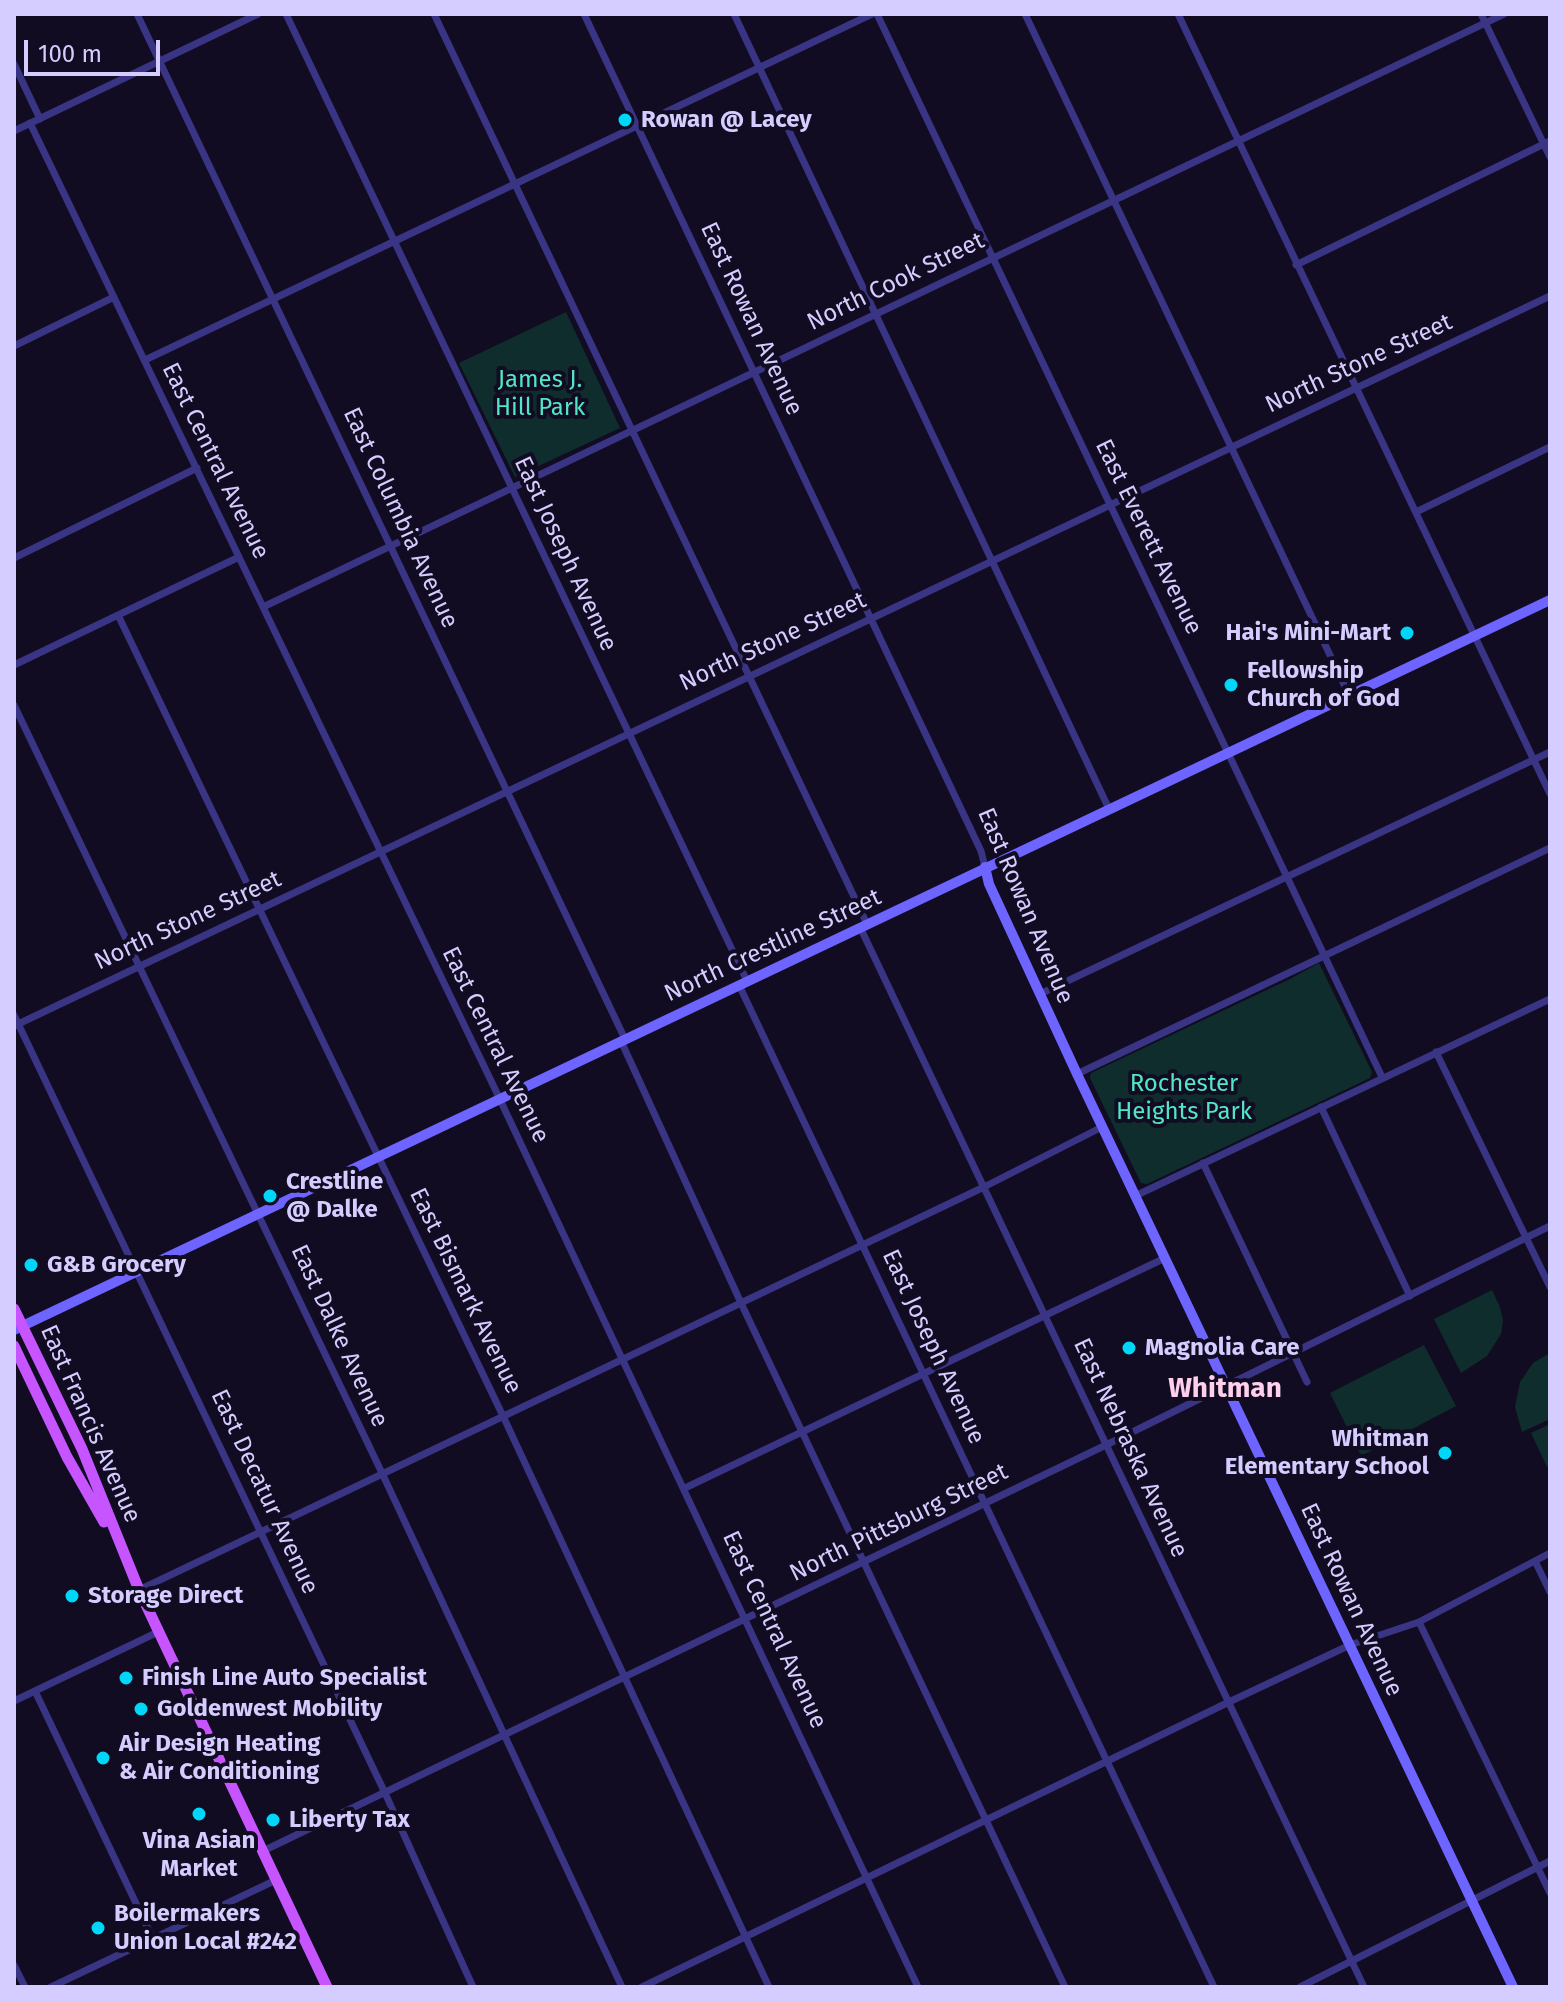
<!DOCTYPE html>
<html>
<head>
<meta charset="utf-8">
<style>
  body { margin:0 }
  #map { position:relative; width:1564px; height:2001px; overflow:hidden; background:#110c22; font-family:"Fira Sans",sans-serif }
  canvas { display:block }
  .frame { position:absolute; inset:0; border:16px solid #d5cdff; pointer-events:none }
  .scale { position:absolute; left:24px; top:40px; width:136px; height:36px; box-sizing:border-box; border:4px solid #d5cdff; border-top:0; padding-left:10px; font-size:24px; line-height:28px; white-space:nowrap; color:#d5cdff; -webkit-text-stroke:6px #110c22; paint-order:stroke }
</style>
</head>
<body>
<div id="map">
<canvas width="1564" height="2001"></canvas>
<div class="frame"></div>
<div class="scale">100 m</div>
</div>
<script>
const c = document.querySelector('canvas').getContext('2d');
c.lineJoin = 'round';
function paint(path, color) { c.fillStyle = color; c.fill(path, 'evenodd'); }
const poly = rows => new Path2D(rows.map(r => 'M' + r).join(''));
function trace(path, color, width, dash) { c.strokeStyle = color; c.lineWidth = width; c.lineCap = dash ? 'butt' : 'round'; c.setLineDash(dash || []); c.stroke(path); }
function label(font, color, halo, rows, align = 'center') {
  c.font = font + ' "Fira Sans",sans-serif'; c.lineWidth = 8; c.setLineDash([]); c.textBaseline = 'middle'; c.strokeStyle = halo; c.fillStyle = color; for (const [text, x, y, turn = 0] of rows) {
    c.save(); c.translate(x, y); c.rotate((+turn || 0) * Math.PI / 180); c.textAlign = isNaN(turn) ? turn : align; if (halo) c.strokeText(text, 0, 0); c.fillText(text, 0, 0); c.restore();
  }
}
paint(poly([
  [566,312,620,428,515,477,459,363],
  [1319,963,1372,1072,1370,1078,1147,1184,1141,1183,1090,1078,1091,1073,1290,979],
  [1492,1290,1500,1307,1503,1321,1501,1334,1487,1356,1461,1373,1434,1319],
  [1424,1345,1456,1406,1361,1456,1330,1393],
  [1550,1353,1550,1419,1522,1432,1515,1407,1520,1382,1533,1363],
  [1550,1424,1550,1465,1547,1467,1531,1433]
]), '#0f2d2d');
trace(poly([
  [137,14,625,1039],
  [286,14,747,981],
  [434,14,867,924],
  [584,14,981,851,985,867],
  [734,14,1109,809],
  [877,14,1382,1077],
  [1025,14,1349,695],
  [1178,14,1550,794],
  [1481,14,1550,157],
  [14,64,40,119],
  [30,123,495,1089,918,1987],
  [14,131,258,14],
  [1296,265,1550,141],
  [14,346,114,297],
  [145,360,872,14],
  [1416,512,1550,447],
  [14,558,197,468],
  [263,607,1504,14],
  [118,615,503,1416,769,1987],
  [14,665,239,557],
  [14,705,382,1473,622,1987],
  [860,927,1364,1987],
  [739,985,1214,1987],
  [1040,994,1550,752],
  [14,1015,385,1793,473,1987],
  [14,1026,1550,296],
  [621,1041,741,1303,1065,1987],
  [1436,1052,1550,1287],
  [1077,1074,1550,848],
  [1321,1107,1410,1296],
  [1203,1163,1307,1382],
  [1135,1196,1550,999],
  [685,1488,1165,1258],
  [1535,1561,1550,1592],
  [139,1590,984,1187,1102,1127],
  [1419,1622,1550,1893],
  [35,1691,153,1939],
  [14,1701,158,1632],
  [263,1851,1106,1445,1550,1226],
  [14,1965,25,1987],
  [51,1987,276,1880],
  [642,1987,1229,1702,1350,1645,1419,1622,1550,1553],
  [1300,1987,1550,1861]
]), '#3a3484', 7);
trace(poly([
  [985,867,989,884,1077,1074,1513,1987],
  [14,1330,1550,600]
]), '#6e64ff', 10);
trace(poly([
  [14,1309,82,1449,139,1590,327,1987],
  [14,1346,67,1457,104,1522]
]), '#c654ff', 11);
for (const [x, y, r, color] of [
  [625,120,8,"#00d6f8"],
  [1407,633,8,"#00d6f8"],
  [1231,685,8,"#00d6f8"],
  [270,1196,8,"#00d6f8"],
  [31,1265,8,"#00d6f8"],
  [1129,1348,8,"#00d6f8"],
  [1445,1453,8,"#00d6f8"],
  [72,1596,8,"#00d6f8"],
  [126,1678,8,"#00d6f8"],
  [141,1709,8,"#00d6f8"],
  [103,1758,8,"#00d6f8"],
  [199,1814,8,"#00d6f8"],
  [273,1820,8,"#00d6f8"],
  [98,1928,8,"#00d6f8"]
]) { const dot = new Path2D(); dot.arc(x, y, r, 0, 2 * Math.PI); c.fillStyle = color; c.fill(dot); trace(dot, '#110c22', 3); }
label('bold 24px', '#d5cdff', '#110c22', [
  ["Rowan @ Lacey",641,120],
  ["Hai's Mini-Mart",1391,633,"right"],
  ["Fellowship",1247,671],
  ["Church of God",1247,699],
  ["Crestline",286,1182],
  ["@ Dalke",286,1210],
  ["G&B Grocery",47,1265],
  ["Magnolia Care",1145,1348],
  ["Whitman",1429,1439,"right"],
  ["Elementary School",1429,1467,"right"],
  ["Storage Direct",88,1596],
  ["Finish Line Auto Specialist",142,1678],
  ["Goldenwest Mobility",157,1709],
  ["Air Design Heating",119,1744],
  ["& Air Conditioning",119,1772],
  ["Liberty Tax",289,1820],
  ["Vina Asian",199,1841,"center"],
  ["Market",199,1869,"center"],
  ["Boilermakers",114,1914],
  ["Union Local #242",114,1942]
], 'left');
label('24px', '#d5cdff', '#110c22', [
  ["North Cook Street",896,282,-26],
  ["East Rowan Avenue",751,319,65],
  ["North Stone Street",1359,364,-25],
  ["East Central Avenue",215,461,64],
  ["East Columbia Avenue",400,518,65],
  ["East Everett Avenue",1148,537,64],
  ["East Joseph Avenue",565,554,65],
  ["North Stone Street",773,642,-25],
  ["East Rowan Avenue",1025,906,67],
  ["North Stone Street",188,921,-25],
  ["North Crestline Street",773,946,-25],
  ["East Central Avenue",495,1045,64],
  ["East Bismark Avenue",465,1291,64],
  ["East Dalke Avenue",339,1336,65],
  ["East Joseph Avenue",933,1347,65],
  ["East Francis Avenue",90,1424,66],
  ["East Nebraska Avenue",1130,1448,65],
  ["East Decatur Avenue",264,1492,65],
  ["North Pittsburg Street",899,1523,-26],
  ["East Rowan Avenue",1351,1600,65],
  ["East Central Avenue",774,1630,65]
]);
label('24px', '#52e6c7', '#110c22', [
  ["James J.",540,380],
  ["Hill Park",540,408],
  ["Rochester",1184,1084],
  ["Heights Park",1184,1112]
]);
label('bold 28px', '#ffcfec', '#110c22', [
  ["Whitman",1225,1389]
]);
</script>
</body>
</html>
